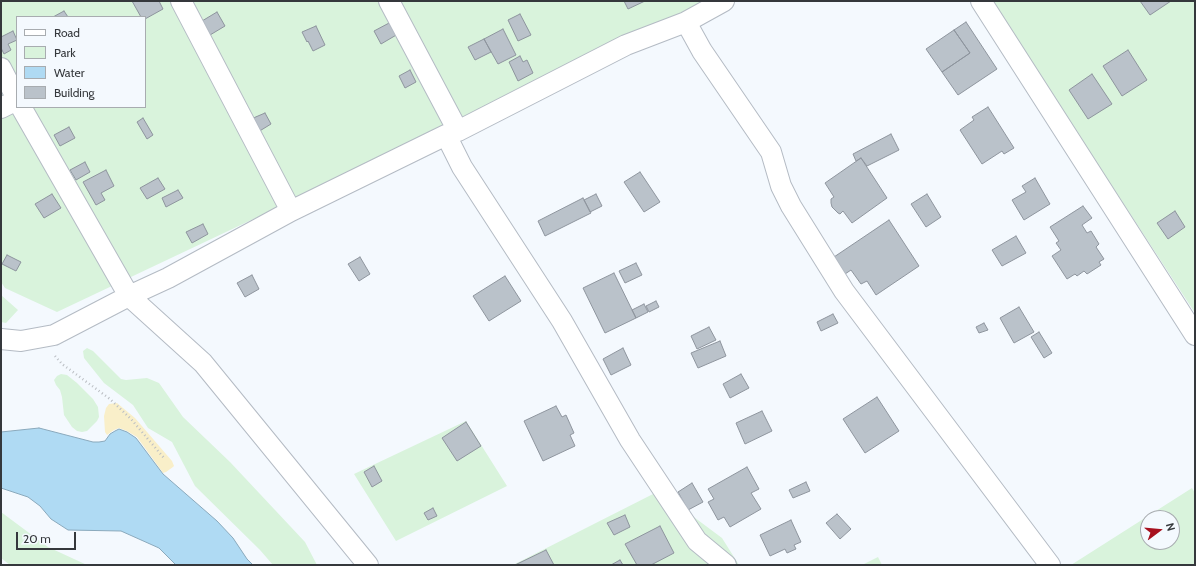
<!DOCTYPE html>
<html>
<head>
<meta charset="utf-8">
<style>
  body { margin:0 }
  #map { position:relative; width:1196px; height:566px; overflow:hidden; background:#f4f9fe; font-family:Cabin,sans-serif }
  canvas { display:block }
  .frame { position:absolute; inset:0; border:2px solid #35383c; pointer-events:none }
  .legend { position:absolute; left:16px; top:16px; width:130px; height:92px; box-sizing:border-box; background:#f4f9fe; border:1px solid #a8acb0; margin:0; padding:5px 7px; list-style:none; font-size:12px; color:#35383c }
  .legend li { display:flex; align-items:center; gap:8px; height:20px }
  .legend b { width:20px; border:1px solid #a8acb0 }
  .north { position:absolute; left:1140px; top:510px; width:40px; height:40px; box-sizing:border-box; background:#f4f9fe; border:1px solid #a8acb0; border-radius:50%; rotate:74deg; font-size:11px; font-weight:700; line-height:16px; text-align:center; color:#35383c }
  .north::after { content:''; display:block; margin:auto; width:14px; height:18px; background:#a7101e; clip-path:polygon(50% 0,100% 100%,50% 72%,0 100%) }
  .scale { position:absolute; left:16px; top:532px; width:60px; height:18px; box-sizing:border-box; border:2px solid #35383c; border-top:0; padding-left:5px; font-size:12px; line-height:14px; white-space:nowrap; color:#35383c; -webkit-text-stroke:3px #f4f9fe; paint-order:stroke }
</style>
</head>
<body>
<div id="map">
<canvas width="1196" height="566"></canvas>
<div class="frame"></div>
<ul class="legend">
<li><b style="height:5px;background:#fff"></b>Road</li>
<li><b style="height:11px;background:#d9f3dc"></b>Park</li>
<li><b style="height:11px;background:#afdaf3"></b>Water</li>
<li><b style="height:11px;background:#bac2ca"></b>Building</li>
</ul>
<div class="north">N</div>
<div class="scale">20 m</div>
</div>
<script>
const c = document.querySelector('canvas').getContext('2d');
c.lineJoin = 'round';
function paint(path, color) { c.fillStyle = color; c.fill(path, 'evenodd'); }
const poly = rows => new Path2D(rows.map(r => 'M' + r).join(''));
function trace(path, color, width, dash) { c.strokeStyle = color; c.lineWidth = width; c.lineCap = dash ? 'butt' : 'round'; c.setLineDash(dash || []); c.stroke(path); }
paint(poly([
  [1,1,714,1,57,312,5,288,1,282],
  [17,17,145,17,145,107,17,107],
  [991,1,1195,1,1195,313],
  [1,295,18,310,6,323,1,322],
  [87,348,93,351,121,379,126,380,147,378,159,383,183,417,230,462,305,542,317,565,273,565,260,550,195,486,172,442,148,428,133,405,104,383,84,358,83,351],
  [61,374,67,375,77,383,93,399,98,407,99,417,97,421,87,431,82,432,77,431,72,427,64,415,62,397,60,390,56,385,54,380,57,376],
  [466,421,507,486,396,541,354,474],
  [1192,488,1195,493,1195,565,1071,565],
  [1148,518,1172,518,1172,542,1148,542],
  [659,491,722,538,739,565,513,565],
  [1,512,48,547,87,565,10,565,1,558],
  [878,557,882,565,862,565]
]), '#d9f3dc');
paint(poly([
  [117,403,135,418,172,461,174,466,173,467,166,472,163,473,137,437,127,431,119,428,114,430,107,435,105,432,104,416,106,408,109,404]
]), '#f9efc9');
const water = poly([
  [39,428,93,442,99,442,105,441,110,434,115,431,119,429,127,432,136,438,163,474,217,521,233,538,247,559,253,565,176,565,159,548,121,531,68,530,51,519,40,506,28,497,1,488,1,432,39,428]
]);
paint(water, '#afdaf3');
trace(water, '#8aa9bc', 1);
const building = poly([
  [132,1,159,1,163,9,145,19,145,17,141,17,132,1],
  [624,1,645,1,628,9,624,1],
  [1140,1,1171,1,1150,15,1140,1],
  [64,11,68,17,53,17,64,11],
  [217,12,225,26,210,35,202,21,217,12],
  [520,14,531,35,518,41,508,20,520,14],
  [391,22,398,34,381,44,374,31,391,22],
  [966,22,997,69,958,95,942,72,970,53,954,30,966,22],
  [316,26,325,45,313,51,308,41,307,42,302,32,316,26],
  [503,29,516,55,498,64,484,39,503,29],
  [954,30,970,53,942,72,926,49,954,30],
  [13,31,17,40,8,44,11,50,4,54,1,48,1,37,13,31],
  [484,39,491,52,475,60,468,47,484,39],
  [1128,50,1147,80,1122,96,1103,66,1128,50],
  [520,56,523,62,527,60,533,73,518,81,509,62,520,56],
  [410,70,416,82,405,88,399,76,410,70],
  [1092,74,1112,104,1088,119,1069,90,1092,74],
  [988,107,1014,148,1004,154,1002,151,982,164,960,130,974,120,972,117,988,107],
  [265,113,271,124,258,132,251,119,265,113],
  [143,118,153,135,147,139,137,122,143,118],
  [69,127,75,138,60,146,54,135,69,127],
  [891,134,899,150,867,166,861,158,856,161,853,154,891,134],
  [861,158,887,198,852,223,843,211,840,214,838,213,832,207,831,203,831,199,834,197,825,183,861,158],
  [85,162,90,172,76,180,70,170,85,162],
  [106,170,114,186,101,193,105,200,96,205,83,182,106,170],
  [640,172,660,202,644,212,624,182,640,172],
  [158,178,165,189,147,199,140,188,158,178],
  [1035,178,1050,204,1024,220,1012,200,1026,192,1022,186,1035,178],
  [178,190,183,198,166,207,162,198,178,190],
  [52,194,61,208,44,218,35,204,52,194],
  [596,194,602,206,590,212,584,200,596,194],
  [927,194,941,217,926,227,911,204,927,194],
  [583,198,591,213,545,236,538,221,583,198],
  [1083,206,1092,218,1082,225,1087,233,1091,231,1099,244,1096,247,1104,259,1099,262,1101,265,1087,274,1084,271,1077,276,1075,274,1067,279,1052,256,1061,250,1056,243,1059,241,1050,227,1083,206],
  [1175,211,1185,227,1168,239,1157,223,1175,211],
  [889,220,919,266,876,295,867,281,861,284,851,270,845,274,834,257,889,220],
  [203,224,208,234,192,243,186,232,203,224],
  [1016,236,1026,253,1002,266,992,250,1016,236],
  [7,255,21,262,16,271,2,264,7,255],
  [360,257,370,274,359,281,348,264,360,257],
  [636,263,642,275,625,283,619,271,636,263],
  [614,273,636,318,605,333,583,288,614,273],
  [252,275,259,289,245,297,237,283,252,275],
  [505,276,521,301,489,321,473,296,505,276],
  [656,301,659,307,649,312,646,306,656,301],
  [644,304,648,312,636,318,632,310,644,304],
  [1019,307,1034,332,1014,343,1000,318,1019,307],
  [833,314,838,323,821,331,817,322,833,314],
  [984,323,988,330,979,333,976,327,984,323],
  [709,327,716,340,697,349,691,336,709,327],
  [1039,332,1052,353,1044,358,1031,337,1039,332],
  [720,341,726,356,698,368,691,353,720,341],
  [623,348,631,365,611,375,603,359,623,348],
  [741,374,749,388,730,398,723,384,741,374],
  [877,397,899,431,865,453,843,419,877,397],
  [556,406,562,417,566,415,574,433,570,435,575,446,543,461,524,421,556,406],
  [762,411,772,431,745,444,736,423,762,411],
  [466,422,481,446,457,461,442,438,466,422],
  [374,466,382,481,372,487,364,472,374,466],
  [747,467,759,489,751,493,761,509,730,527,724,517,718,520,708,502,714,499,708,489,747,467],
  [806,482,810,491,793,498,789,490,806,482],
  [692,483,703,502,688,510,678,492,692,483],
  [433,508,437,516,428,520,424,513,433,508],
  [837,514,851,529,840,539,826,523,837,514],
  [625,515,630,527,614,535,607,523,625,515],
  [791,520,801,542,794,545,796,549,787,553,785,549,770,556,760,535,791,520],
  [660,526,674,553,651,565,637,565,625,544,660,526],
  [546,550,554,565,515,565,546,550],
  [620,560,623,565,611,565,620,560]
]);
paint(building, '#bac2ca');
trace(building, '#8e959e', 1);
const minor = poly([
  [181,1,291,211],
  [389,1,458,131],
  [981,1,1195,335],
  [686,22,702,51,771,152,781,186,791,206,844,291,1050,565],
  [1,68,17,99],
  [21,107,129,296,203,363,368,565],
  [1,108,17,100],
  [446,135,462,167,562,321,630,440,697,541,726,565],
  [1,339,21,341,54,335,129,296,168,278,291,211,446,135,458,131,626,45,686,22,724,1]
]);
trace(minor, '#b4bbc4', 22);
trace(poly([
  [55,356,62,364,110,399,131,419,164,458]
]), '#babec3', 2.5, [1, 3]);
trace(minor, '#fff', 20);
</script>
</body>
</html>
